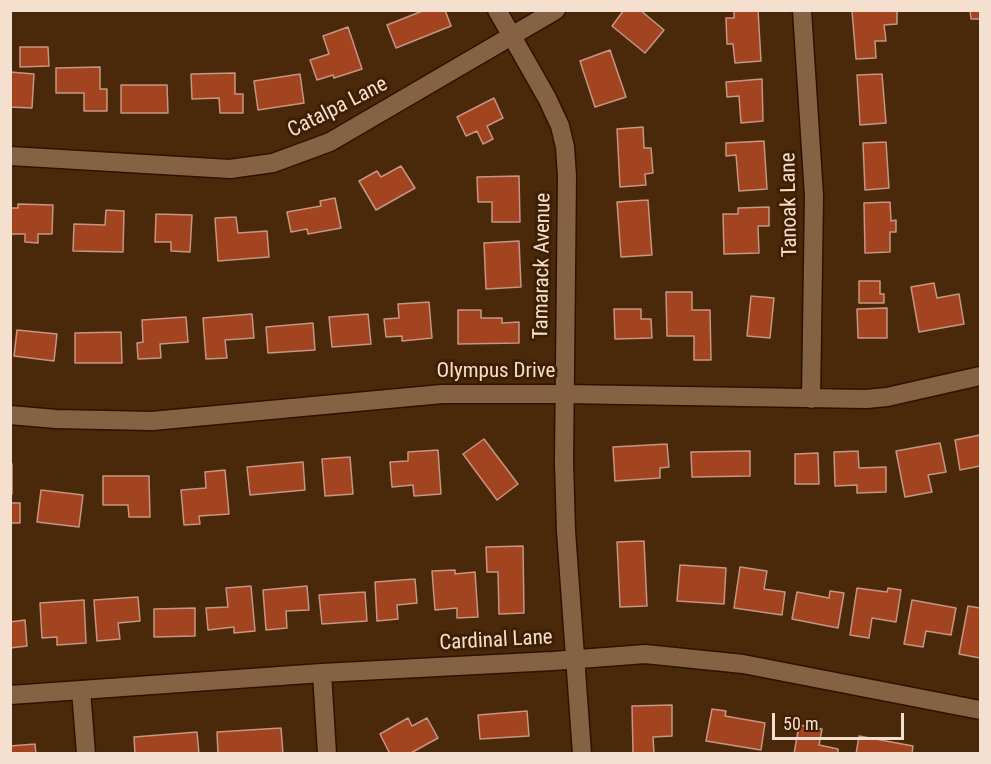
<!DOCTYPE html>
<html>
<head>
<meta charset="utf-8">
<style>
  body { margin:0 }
  #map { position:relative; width:991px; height:764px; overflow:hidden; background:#4a290b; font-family:"Roboto Condensed",sans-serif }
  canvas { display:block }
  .frame { position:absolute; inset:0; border:12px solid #f5dfcf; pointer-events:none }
  .scale { position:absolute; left:772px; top:713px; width:132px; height:27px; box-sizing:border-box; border:3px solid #f5dfcf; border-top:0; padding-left:8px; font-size:18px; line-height:21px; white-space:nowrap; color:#f5dfcf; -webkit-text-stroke:4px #3f1f01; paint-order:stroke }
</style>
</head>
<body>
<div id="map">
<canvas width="991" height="764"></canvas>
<div class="frame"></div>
<div class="scale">50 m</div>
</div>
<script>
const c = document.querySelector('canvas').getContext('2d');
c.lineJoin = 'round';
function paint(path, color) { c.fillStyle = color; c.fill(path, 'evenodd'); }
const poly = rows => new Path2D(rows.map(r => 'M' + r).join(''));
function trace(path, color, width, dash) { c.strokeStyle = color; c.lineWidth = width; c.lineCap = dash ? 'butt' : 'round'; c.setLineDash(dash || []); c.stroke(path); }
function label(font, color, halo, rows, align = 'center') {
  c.font = font + ' "Roboto Condensed",sans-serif'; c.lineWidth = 6; c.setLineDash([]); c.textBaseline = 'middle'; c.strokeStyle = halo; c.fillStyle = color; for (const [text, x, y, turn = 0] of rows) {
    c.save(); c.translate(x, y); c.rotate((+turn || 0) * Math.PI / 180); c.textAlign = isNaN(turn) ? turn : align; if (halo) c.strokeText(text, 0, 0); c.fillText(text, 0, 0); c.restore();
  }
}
const building = poly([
  [425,10,445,10,451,26,396,48,387,25,425,10],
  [624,10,640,10,664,30,645,53,612,26,624,10],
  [734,10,758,10,761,61,735,63,733,44,727,44,726,18,734,18,734,10],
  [897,10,897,24,884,25,886,41,875,41,876,58,856,59,852,11,897,10],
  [970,10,980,10,980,19,971,19,970,10],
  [348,27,362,69,334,78,333,75,317,80,310,60,329,54,323,36,348,27],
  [20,47,48,47,49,66,20,67,20,47],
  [610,50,626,97,595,107,580,61,610,50],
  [100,67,100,89,107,89,107,111,84,111,84,93,56,93,56,68,100,67],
  [10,72,34,74,32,108,10,107,10,72],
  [235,73,235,94,243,94,243,113,220,113,219,98,192,99,191,74,235,73],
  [300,74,304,103,258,110,254,81,300,74],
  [882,74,886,123,860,125,857,75,882,74],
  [762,79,763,121,741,123,739,96,727,97,726,82,762,79],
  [121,85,167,85,168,113,121,113,121,85],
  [494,98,503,118,487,126,493,139,483,144,477,131,466,136,457,117,494,98],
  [643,127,644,148,651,148,653,173,645,174,646,185,620,187,617,129,643,127],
  [764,141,767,189,739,191,736,155,726,156,726,143,764,141],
  [886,142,889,188,865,190,863,143,886,142],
  [401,166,415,188,376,210,359,181,377,171,381,177,401,166],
  [519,176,520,222,492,222,492,202,478,202,477,177,519,176],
  [335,198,341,228,308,234,307,229,291,232,287,212,321,206,320,201,335,198],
  [648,200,652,255,621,257,617,202,648,200],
  [890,202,891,221,896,220,896,232,890,232,890,252,865,253,864,203,890,202],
  [18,204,53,205,52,234,38,234,38,243,25,242,25,234,10,234,10,208,18,208,18,204],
  [769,207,769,226,758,226,759,253,724,254,723,214,738,214,738,208,769,207],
  [106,210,124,211,123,252,73,251,74,224,105,225,106,210],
  [156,214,192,215,190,252,171,251,171,242,155,242,156,214],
  [236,217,238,233,267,231,269,257,218,261,215,218,236,217],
  [519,241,521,287,486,289,484,243,519,241],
  [859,281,880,281,880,294,884,294,884,303,859,303,859,281],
  [934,283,937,298,959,294,964,324,919,332,911,287,934,283],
  [666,292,692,292,692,310,710,310,711,360,694,360,694,336,667,336,666,292],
  [751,296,774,298,770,338,747,336,751,296],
  [429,302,432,338,402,341,402,336,386,337,384,319,399,318,398,304,429,302],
  [887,308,887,338,858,338,857,309,887,308],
  [614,309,641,309,641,319,651,319,652,338,615,339,614,309],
  [458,310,481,310,481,318,502,318,502,323,519,322,519,343,458,344,458,310],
  [252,314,254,338,225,340,227,358,206,359,203,318,252,314],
  [368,314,371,344,332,347,329,317,368,314],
  [186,317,188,342,160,344,161,358,138,359,137,343,143,342,142,320,186,317],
  [313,323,315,350,268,353,266,327,313,323],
  [17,330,57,334,54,361,14,356,17,330],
  [121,332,122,363,75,363,75,333,121,332],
  [980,435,980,466,960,470,955,440,980,435],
  [484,439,518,484,497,500,463,454,484,439],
  [940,443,946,472,928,475,932,492,905,497,896,451,940,443],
  [667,444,669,467,660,468,660,478,615,481,613,447,667,444],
  [438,450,441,494,414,496,413,485,392,487,390,462,408,461,408,452,438,450],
  [750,451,750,476,692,477,691,452,750,451],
  [858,451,859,468,886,467,886,492,857,493,857,485,835,486,834,452,858,451],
  [818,453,819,484,795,484,795,454,818,453],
  [350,457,353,494,325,496,322,459,350,457],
  [303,462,305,490,250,495,247,467,303,462],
  [10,464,12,464,12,494,10,494,10,464],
  [225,470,229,514,199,516,200,524,184,525,181,490,206,488,205,472,225,470],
  [103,476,149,476,150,517,129,517,128,505,103,505,103,476],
  [41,490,83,495,79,527,37,522,41,490],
  [10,503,20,503,20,523,10,523,10,503],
  [644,541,647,606,620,607,617,542,644,541],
  [523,546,524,613,499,614,498,572,487,572,486,547,523,546],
  [680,565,726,568,724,604,677,601,680,565],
  [740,567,767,571,764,589,785,592,782,615,734,608,740,567],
  [455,570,455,574,475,572,478,617,457,618,457,608,435,610,432,571,455,570],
  [415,579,417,603,397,605,398,619,377,621,375,582,415,579],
  [251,586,255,631,234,633,234,627,208,630,206,608,228,607,226,588,251,586],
  [307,586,309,610,286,611,287,628,266,630,263,590,307,586],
  [857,588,887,592,888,588,901,590,896,622,872,618,869,638,850,635,857,588],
  [830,591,844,593,838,628,792,619,797,592,829,598,830,591],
  [365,592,367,621,322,624,319,595,365,592],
  [138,597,140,621,118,623,120,639,97,641,94,600,138,597],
  [84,600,86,643,57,645,57,637,42,638,40,603,84,600],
  [912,600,956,608,951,635,926,631,923,647,904,644,912,600],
  [968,606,980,608,980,658,959,654,968,606],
  [195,608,195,636,154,637,154,609,195,608],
  [25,620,27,646,10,648,10,622,25,620],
  [672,705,672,736,653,737,654,753,633,753,632,706,672,705],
  [712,709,726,711,725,716,765,723,761,750,706,741,712,709],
  [527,711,529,736,480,739,478,715,527,711],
  [408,718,412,726,427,718,438,738,409,754,390,754,380,734,408,718],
  [799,725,822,729,819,745,838,749,838,754,794,754,799,725],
  [281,728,283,754,218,754,217,732,281,728],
  [197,732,199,754,135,754,134,737,197,732],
  [859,736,913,746,912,754,856,754,859,736],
  [35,744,36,754,10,754,10,746,35,744]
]);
paint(building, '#a34420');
trace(building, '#c69585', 1.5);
const minor = poly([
  [497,10,547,98,560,126,565,147,567,176,564,462,566,531,582,754],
  [802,10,814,196,811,399],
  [10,156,230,169,273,163,330,142,556,10],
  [10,415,56,419,152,421,442,394,564,394,866,399,887,397,980,376],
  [322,673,327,754],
  [81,690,86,754],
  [10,695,322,673,553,661,645,654,743,664,980,710]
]);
trace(minor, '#2b1300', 21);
trace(minor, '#866245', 18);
label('21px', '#f5dfcf', '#3f1f01', [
  ["Catalpa Lane",338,108,-27],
  ["Tanoak Lane",790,205,-91],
  ["Tamarack Avenue",543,266,-89],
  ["Olympus Drive",496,372],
  ["Cardinal Lane",496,641,-3]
]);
</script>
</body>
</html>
